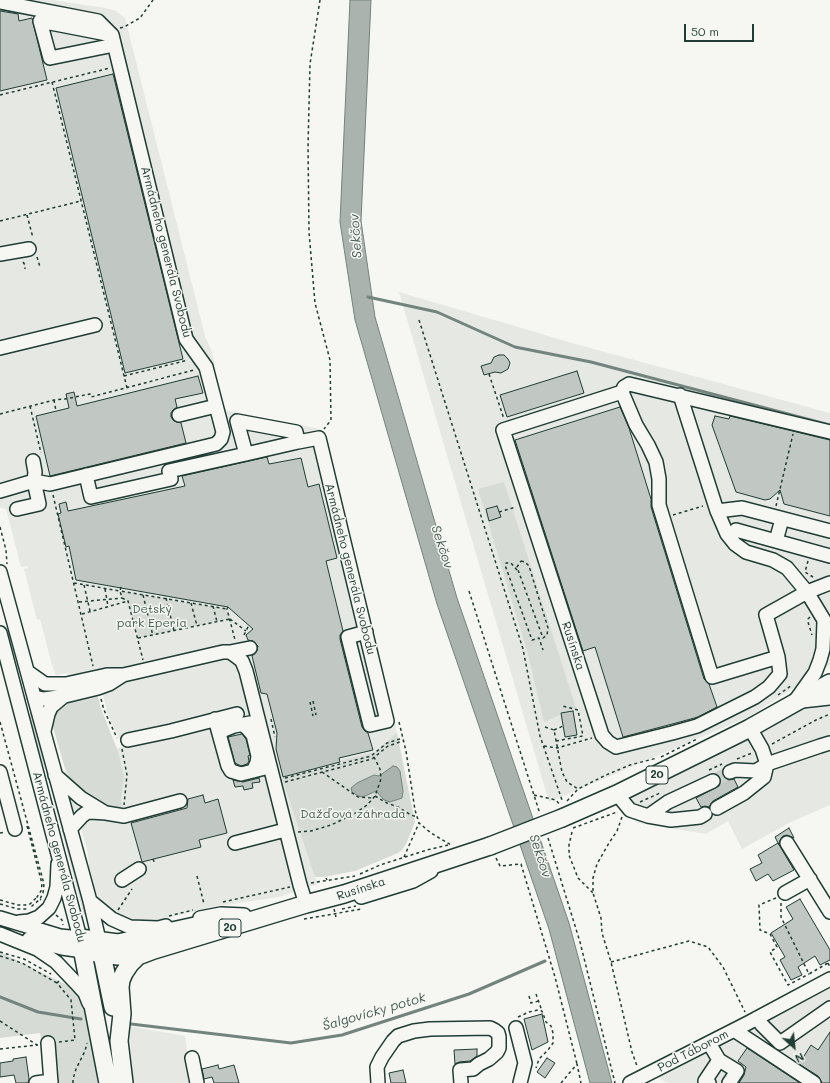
<!DOCTYPE html>
<html>
<head>
<meta charset="utf-8">
<style>
  body { margin:0 }
  #map { position:relative; width:830px; height:1083px; overflow:hidden; background:#f6f6f2; font-family:Mali,sans-serif }
  canvas { display:block }
  .north { position:absolute; left:774px; top:1027px; width:40px; height:40px; -webkit-text-stroke:3px #f6f6f2; paint-order:stroke; rotate:153deg; font-size:11px; font-weight:700; line-height:16px; text-align:center; color:#1f3d34 }
  .north::after { content:''; display:block; margin:auto; width:14px; height:18px; background:#1f3d34; clip-path:polygon(50% 0,100% 100%,50% 72%,0 100%) }
  .scale { position:absolute; left:684px; top:24px; width:70px; height:18px; box-sizing:border-box; border:2px solid #1f3d34; border-top:0; padding-left:5px; font-size:12px; line-height:14px; white-space:nowrap; color:#1f3d34; -webkit-text-stroke:3px #f6f6f2; paint-order:stroke }
</style>
</head>
<body>
<div id="map">
<canvas width="830" height="1083"></canvas>
<div class="north">N</div>
<div class="scale">50 m</div>
</div>
<script>
const c = document.querySelector('canvas').getContext('2d');
c.lineJoin = 'round';
function paint(path, color) { c.fillStyle = color; c.fill(path, 'evenodd'); }
const poly = rows => new Path2D(rows.map(r => 'M' + r).join(''));
function trace(path, color, width, dash) { c.strokeStyle = color; c.lineWidth = width; c.lineCap = dash ? 'butt' : 'round'; c.setLineDash(dash || []); c.stroke(path); }
function label(font, color, halo, rows, align = 'center') {
  c.font = font + ' Mali,sans-serif'; c.lineWidth = 3; c.setLineDash([]); c.textBaseline = 'middle'; c.strokeStyle = halo; c.fillStyle = color; for (const [text, x, y, turn = 0] of rows) {
    c.save(); c.translate(x, y); c.rotate((+turn || 0) * Math.PI / 180); c.textAlign = isNaN(turn) ? turn : align; if (halo) c.strokeText(text, 0, 0); c.fillText(text, 0, 0); c.restore();
  }
}
paint(poly([
  [0,0,52,0,105,8,116,11,125,18,205,336,212,352,224,410,320,429,376,656,397,733,374,752,342,760,343,763,315,877,318,884,279,897,218,906,149,922,124,920,104,907,94,889,90,879,88,853,81,829,72,816,67,797,65,768,52,720,102,711,117,748,183,733,122,745,107,712,97,669,69,676,68,673,56,675,52,665,40,619,37,620,24,569,28,568,28,566,21,567,6,509,0,508],
  [399,292,579,345,830,413,830,665,748,717,549,802],
  [830,692,830,805,791,822,742,849,728,821,706,834,638,823,629,817,616,797],
  [830,987,830,1083,667,1083,655,1076],
  [129,1026,185,1036,188,1058,194,1083,133,1083]
]), '#e6e8e4');
paint(poly([
  [504,482,576,708,544,722,528,654,478,489],
  [120,591,227,609,230,619,138,638,128,601,122,598],
  [97,693,101,709,118,752,124,776,121,799,122,810,110,808,92,798,83,792,72,783,65,768,52,724,52,720,59,705,64,702],
  [30,712,33,713,87,914,84,915,50,786,29,720],
  [397,733,415,822,406,844,402,850,398,853,355,871,324,877,315,877,282,778,342,763,342,760,374,752],
  [0,952,65,984,76,991,86,1004,105,1083,48,1083,40,1033,0,1038]
]), '#d6dbd6');
const water = poly([
  [350,0,371,0,361,221,375,317,457,598,569,923,612,1083,590,1083,549,929,437,604,355,320,340,222,350,0],
  [393,766,397,767,400,771,403,791,402,798,390,802,384,800,376,791,363,797,358,796,352,792,351,788,357,783,374,775,379,776,393,766]
]);
paint(water, '#aab3ae');
trace(water, '#72847d', 1);
trace(poly([
  [368,297,437,312,515,347,591,362,830,425],
  [0,997,38,1012,81,1019],
  [131,1024,291,1043,342,1035,469,994,545,961]
]), '#72847d', 3);
const building = poly([
  [0,11,18,14,19,21,32,18,47,80,0,91,0,11],
  [113,74,183,359,125,373,56,88,113,74],
  [499,355,504,355,508,359,510,363,508,369,501,373,495,372,484,375,481,366,491,363,494,357,499,355],
  [577,371,584,393,507,417,500,395,577,371],
  [198,376,203,393,175,399,177,407,173,410,171,413,171,417,174,421,181,423,186,443,50,476,36,416,69,408,66,394,74,392,77,406,198,376],
  [620,407,629,428,651,499,651,507,704,679,709,684,717,707,698,717,676,723,623,737,595,647,583,651,515,440,620,407],
  [715,416,729,419,730,416,830,440,830,516,784,504,780,490,770,499,765,500,736,492,712,425,715,416],
  [267,457,269,464,301,458,308,487,319,484,337,558,326,561,343,631,340,635,340,639,362,727,365,731,368,733,373,750,339,758,340,762,283,777,276,749,277,733,267,694,261,693,252,656,257,651,258,646,253,641,248,640,246,635,253,629,228,607,76,580,69,546,66,547,58,514,61,513,59,504,66,502,68,511,185,486,182,476,267,457],
  [497,506,501,517,489,521,486,509,497,506],
  [573,711,577,735,565,737,561,713,573,711],
  [242,734,246,739,250,755,248,756,249,761,247,764,241,766,235,763,228,737,242,734],
  [722,773,725,778,729,780,734,779,738,787,713,801,709,807,705,806,701,807,696,798,719,786,721,781,718,775,722,773],
  [259,778,260,782,252,783,253,788,244,790,243,786,235,787,233,780,243,782,259,778],
  [203,795,205,803,218,799,227,833,199,840,201,847,142,862,131,823,187,808,188,799,203,795],
  [789,828,794,838,787,835,783,836,780,840,779,845,775,837,789,828],
  [778,843,794,870,773,881,768,874,756,881,750,869,762,863,758,855,778,843],
  [800,899,830,950,830,960,820,965,815,956,798,967,802,975,791,980,780,960,785,957,771,933,793,919,786,907,800,899],
  [542,1014,548,1042,532,1050,524,1019,542,1014],
  [830,1032,830,1083,822,1083,818,1076,799,1064,811,1045,818,1050,830,1032],
  [747,1048,800,1083,739,1083,744,1075,746,1067,738,1061,747,1048],
  [477,1049,477,1056,470,1061,459,1062,455,1064,454,1050,477,1049],
  [26,1057,29,1079,28,1083,16,1083,14,1075,0,1077,0,1063,13,1061,13,1059,26,1057],
  [547,1058,555,1063,545,1078,537,1072,547,1058],
  [218,1065,219,1069,234,1065,239,1083,214,1083,212,1077,204,1079,202,1069,218,1065],
  [403,1070,406,1083,391,1083,389,1073,403,1070]
]);
paint(building, '#c1c8c3');
trace(building, '#1f3d34', 1);
trace(poly([
  [713,781,730,772]
]), '#cbd1cc', 13, [13, 6]);
const minor = poly([
  [0,2,98,21,112,35,186,339,206,367,223,432,221,439,216,444,50,484,34,481,0,491],
  [112,35,40,21,50,58,114,45],
  [0,254,29,249],
  [0,348,95,325],
  [622,392,503,430,602,735,608,742,616,747,672,733,697,726,755,697,769,687,780,674,778,657],
  [680,395,717,511,727,534,735,544,746,552,773,560,787,568,807,592,830,630],
  [179,415,216,406],
  [830,432,629,384,624,387,622,392,636,425,648,445,656,462,659,479,659,505,712,677,778,657,766,615,807,592,830,583],
  [298,442,319,438,387,721,370,725,348,637,366,632],
  [86,475,91,497,171,479,169,471,246,454,298,442,296,432,237,421,246,454],
  [17,509,39,504,34,481,35,472,33,461],
  [717,511,742,508,830,531],
  [736,530,830,556],
  [776,541,782,519],
  [0,572,90,901,99,940],
  [0,633,80,938,60,936,0,918],
  [230,652,250,648],
  [28,672,45,684,66,684,107,675,123,675,132,673,223,652,230,652,237,657,242,661,246,671,300,885,306,904,314,903],
  [34,697,44,699,65,696,98,688,109,684,123,675],
  [795,701,815,673,820,660,823,649,824,621],
  [802,701,830,698],
  [215,719,228,766,231,771,241,774,269,767],
  [243,725,247,728,253,735,258,756,257,763,253,771],
  [44,731,48,714,51,707,64,696],
  [219,732,234,726,250,723],
  [128,740,171,731,237,714],
  [0,772,15,829],
  [730,772,735,770,756,771,767,764,820,746,830,743],
  [55,775,81,798,104,812],
  [617,794,630,810,648,816,671,820,700,817,705,814],
  [717,808,744,793,764,777,767,764,762,749,750,728],
  [648,816,668,802,713,781],
  [70,829,82,816,86,813,91,812,106,813,124,816,180,801],
  [235,843,285,830],
  [787,843,830,912],
  [122,880,139,869],
  [785,893,810,879],
  [361,897,413,881,431,871],
  [90,901,112,919,130,927,158,928,166,926],
  [200,918,221,914,244,915],
  [19,922,29,921,39,917,49,908,54,898,57,887,58,864],
  [0,934,37,949,56,962,76,983,85,993,89,1003],
  [29,939,62,948,83,951],
  [757,1018,762,1025,780,1043,830,1008],
  [516,1028,525,1063,520,1083],
  [734,1030,814,1083],
  [48,1043,51,1083],
  [709,1043,719,1060,737,1071,729,1083],
  [192,1058,197,1083],
  [36,1083,51,1081],
  [378,1083,377,1067,382,1057,393,1041,398,1036,414,1031,430,1029,490,1028,494,1030,498,1033,499,1037,499,1048,497,1052,489,1059,479,1064,473,1069,460,1070,461,1083],
  [630,1083,748,1023,830,979],
  [709,1083,705,1081,719,1060]
]);
const major = poly([
  [562,818,617,794,750,728,830,683],
  [99,940,113,1007],
  [91,952,118,956,144,952],
  [108,1083,80,938,118,943,213,922],
  [124,1083,119,1041,122,1014,120,987,121,980,124,973,130,964,138,956,154,950,306,904,344,894,490,846]
]);
trace(minor, '#1f3d34', 16);
trace(major, '#1f3d34', 20);
trace(poly([
  [320,0,310,64,308,147,309,232,315,303,330,360,331,420,324,429],
  [120,28,124,27,140,18,153,0],
  [52,82,127,388],
  [0,95,110,68],
  [27,215,33,238],
  [0,221,81,201],
  [37,257,40,267],
  [23,262,25,265,25,269],
  [419,320,523,649,540,736,562,800],
  [489,374,504,419],
  [124,376,188,360],
  [54,400,56,411],
  [30,406,41,453],
  [0,414,54,400,65,399,90,394,91,397,194,370],
  [53,495,93,666],
  [776,506,793,434],
  [499,512,516,507],
  [673,515,703,506],
  [0,527,6,550,7,564],
  [521,561,525,562,529,566,548,628,547,635,543,638,518,570,517,567,521,561],
  [808,561,805,572,813,577],
  [517,570,511,563,506,563,505,565,532,640,539,638,543,650],
  [74,583,120,591,122,598,128,601,143,660],
  [84,585,90,611],
  [121,587,120,591,227,609],
  [105,589,108,606],
  [469,591,540,814],
  [143,595,153,636],
  [166,598,174,631],
  [79,602,122,598],
  [191,603,197,626],
  [213,606,217,622],
  [228,607,227,609,235,640],
  [82,614,128,601],
  [810,617,808,619,808,622,812,635],
  [230,619,246,631],
  [244,635,249,625],
  [138,638,230,619],
  [778,695,792,685],
  [101,699,104,710,117,738],
  [313,701,316,715],
  [310,702,313,716],
  [271,719,275,737],
  [0,722,44,884,43,893,40,899,31,907],
  [399,722,406,751,415,810,419,823,431,833,451,845],
  [545,727,554,730,562,772,567,782,578,789],
  [554,730,563,726],
  [556,741,583,736,578,710,562,706],
  [772,744,816,720,830,714],
  [544,746,557,748,592,738],
  [122,749,127,775,124,805],
  [661,757,697,739],
  [737,759,752,753],
  [709,770,722,764],
  [322,772,358,797,373,798],
  [285,778,371,756,387,743,403,738],
  [285,782,372,759,388,746,403,741],
  [534,795,556,800,560,805],
  [375,796,387,803,398,807,411,815,417,817],
  [567,801,578,789,606,775,630,765,657,758],
  [640,802,660,793],
  [622,817,617,831,609,843,597,864,593,878,593,893,601,918,602,933,611,962,632,1052,637,1066],
  [27,826,42,884,41,891,37,897,41,900],
  [573,828,617,812],
  [298,832,311,831,331,825,354,814,367,805,375,796,381,779,380,769,374,757],
  [572,832,569,845,569,855,578,878,593,893],
  [0,833,5,832],
  [548,838,580,942,615,1083],
  [404,857,419,823],
  [496,858,500,866,521,864,555,977,577,1064],
  [153,859,155,864],
  [360,874,380,865,427,850,448,845],
  [197,876,204,904],
  [326,878,327,880],
  [311,883,355,876],
  [776,898,759,905,760,930,770,934,777,947,770,952,788,985,809,974],
  [0,900,18,905,25,905,30,904,37,897],
  [223,902,290,887],
  [781,903,781,917,809,974,828,963,827,961],
  [0,904,18,909,27,909],
  [334,909,336,917],
  [342,909,356,906],
  [118,910,132,889],
  [56,915,62,920,63,925],
  [169,916,193,910],
  [304,919,362,909],
  [0,952,24,959,51,974],
  [0,956,22,963,57,983],
  [611,962,689,941,708,947,723,967,745,1012],
  [828,963,830,967],
  [536,994,542,1011],
  [529,996,531,1003,539,1001],
  [518,1017,529,1012,538,1010,542,1011,546,1022,551,1026,553,1033,553,1043,548,1050,539,1059,536,1068],
  [0,1021,37,1045],
  [59,1042,75,1040,71,1000,57,983,60,980],
  [0,1049,38,1045],
  [73,1083,73,1079,76,1069,85,1051,87,1043],
  [561,1083,577,1064,581,1083]
]), '#1f3d34', 1.5, [3, 3]);
trace(minor, '#f6f6f2', 13);
trace(major, '#f6f6f2', 17);
const majorBridge = poly([
  [490,846,562,818]
]);
trace(majorBridge, '#1f3d34', 20, []);
trace(majorBridge, '#f6f6f2', 17);
for (const [x, y, w] of [
  [657,775,22],
  [230,928,22]
]) { const box = new Path2D(); box.roundRect(x - w / 2, y - 9, w, 18, 3); c.fillStyle = '#f6f6f2'; c.fill(box); trace(box, '#1f3d34', 1); }
label('bold 11px', '#1f3d34', null, [
  ["20",657,775],
  ["20",230,928]
]);
label('12px', '#1f3d34', '#f6f6f2', [
  ["Armádneho generála Svobodu",166,252,76],
  ["Armádneho generála Svobodu",350,569,76],
  ["Rusínska",573,646,72],
  ["Armádneho generála Svobodu",59,857,75],
  ["Rusínska",361,889,-18],
  ["Pod Táborom",693,1051,-27]
]);
label('12px', '#445d54', '#f6f6f2', [
  ["Detský",152,609],
  ["park Eperia",152,623],
  ["Dažďová záhrada",353,814]
]);
label('italic 13px', '#425a52', '#f6f6f2', [
  ["Sekčov",356,236,-94],
  ["Sekčov",442,547,72],
  ["Sekčov",540,856,72],
  ["Šalgovícky potok",374,1012,-16]
]);
</script>
</body>
</html>
